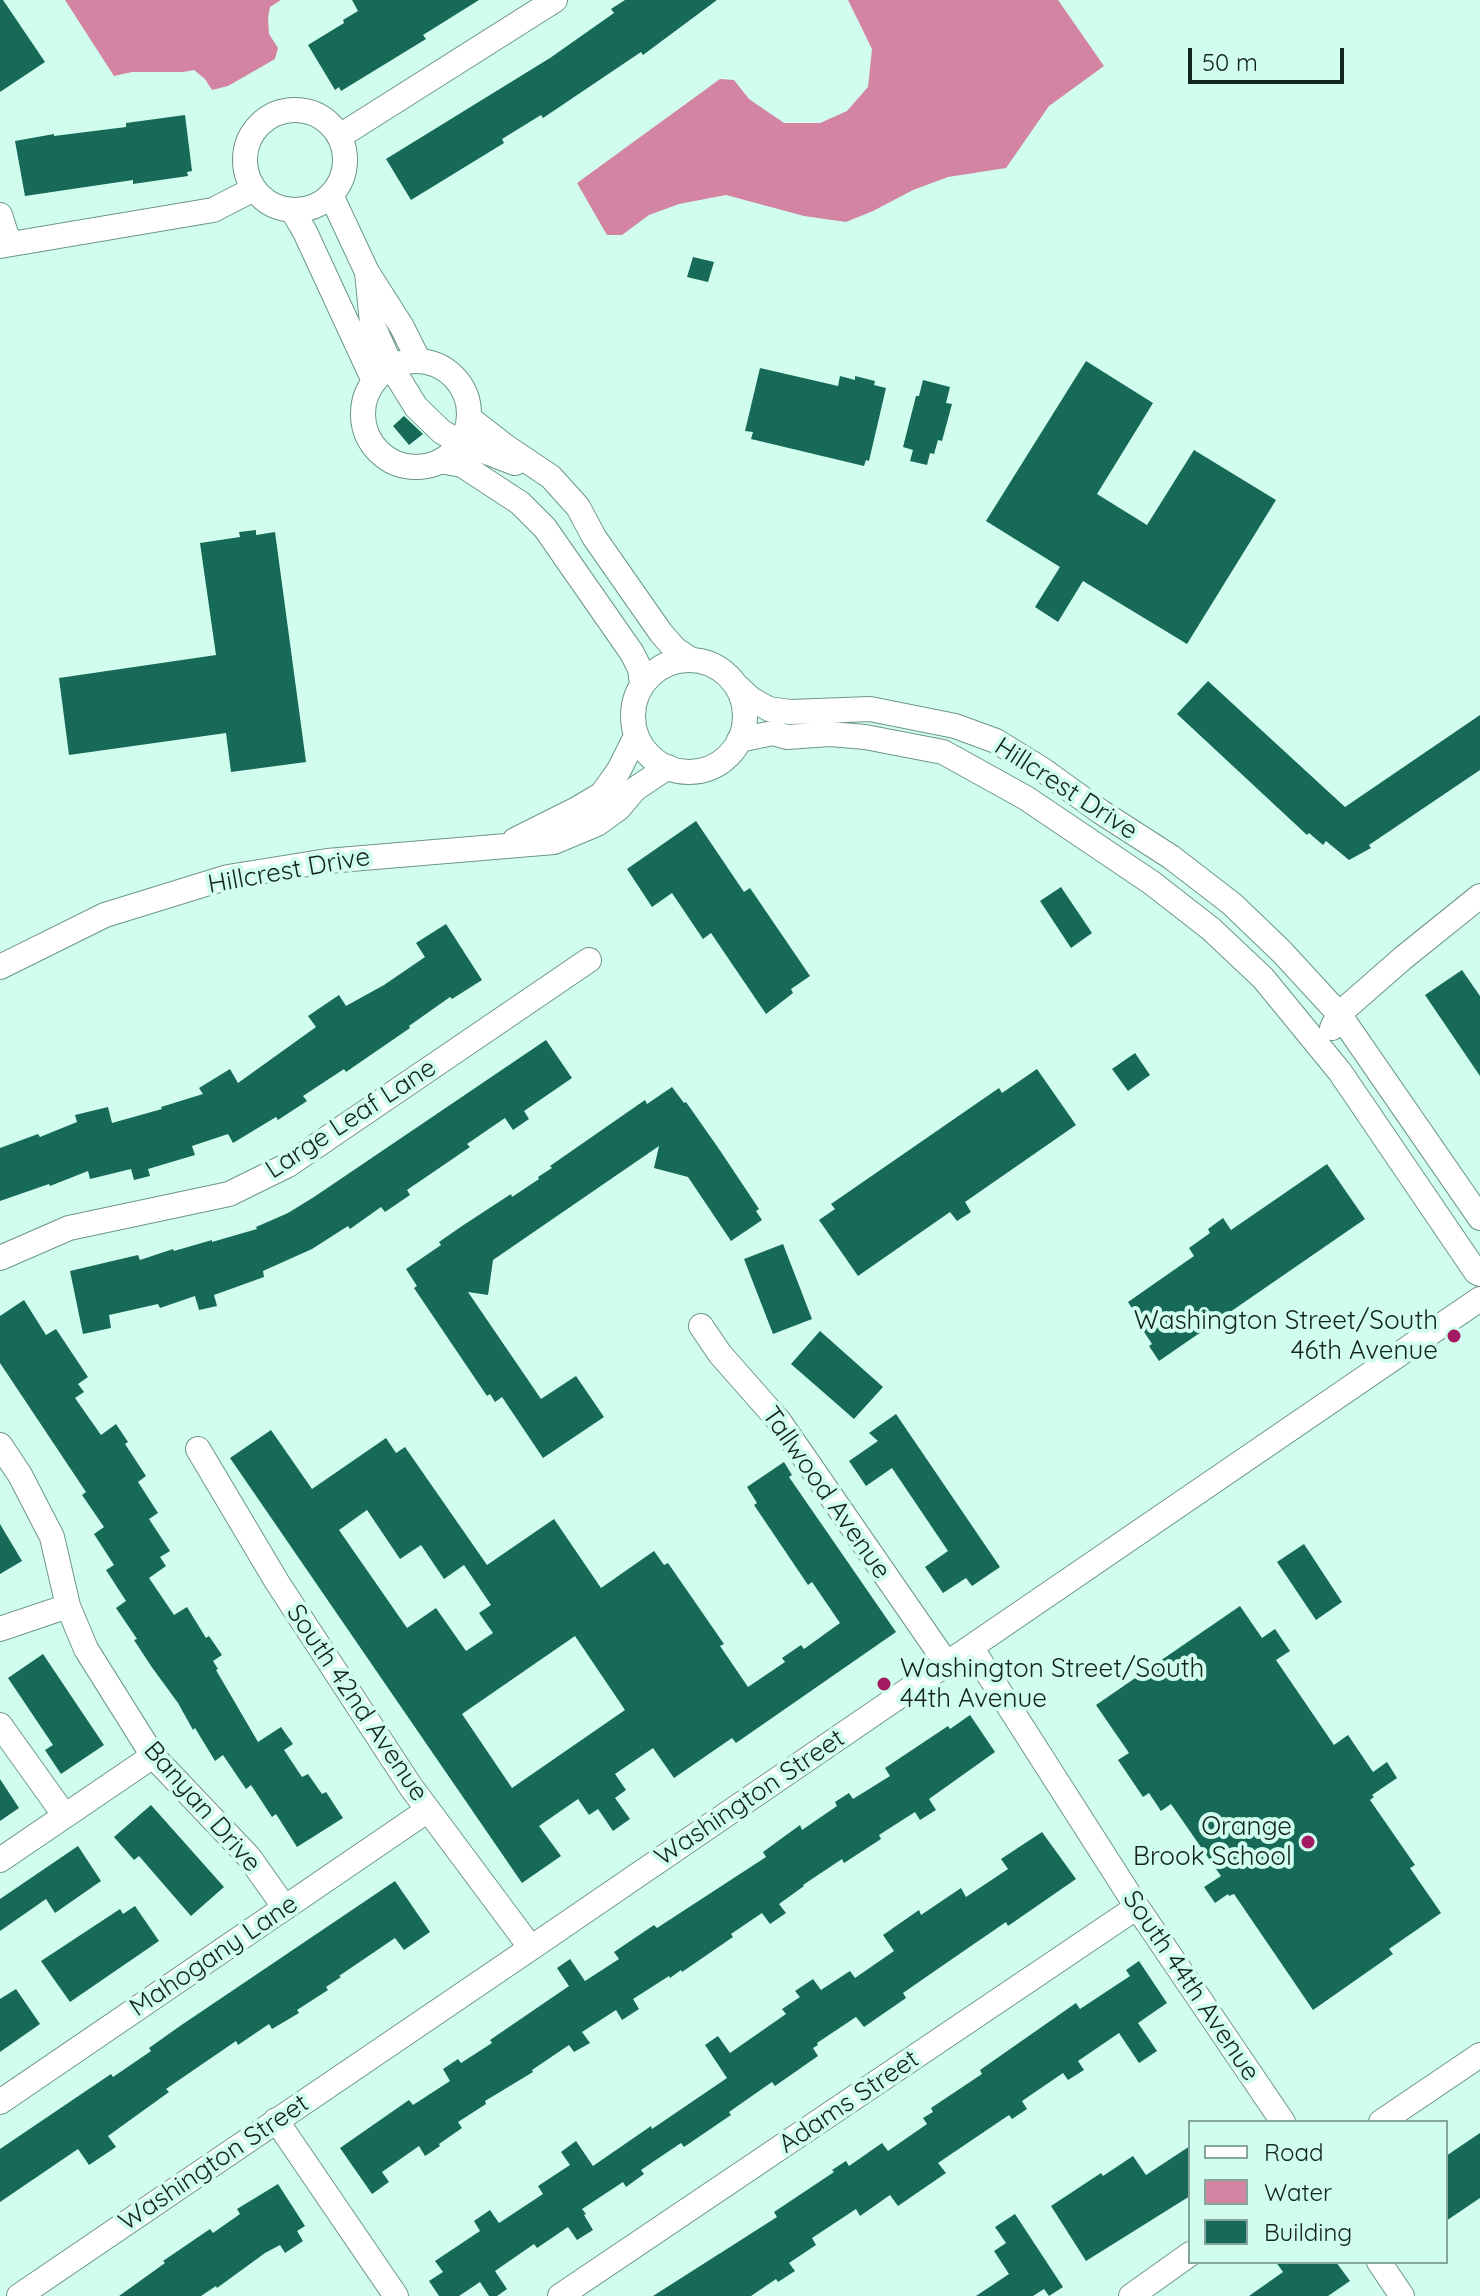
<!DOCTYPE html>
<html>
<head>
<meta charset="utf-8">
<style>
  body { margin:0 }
  #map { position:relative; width:1480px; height:2296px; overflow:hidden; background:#d1fdef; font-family:Quicksand,sans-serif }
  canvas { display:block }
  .legend { position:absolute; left:1188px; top:2120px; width:260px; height:144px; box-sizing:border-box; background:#d1fdef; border:2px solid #85a69c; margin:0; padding:10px 14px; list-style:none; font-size:24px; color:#14241f }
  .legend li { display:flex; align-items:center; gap:16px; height:40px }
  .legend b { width:40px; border:2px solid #85a69c }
  .scale { position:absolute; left:1188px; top:48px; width:156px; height:36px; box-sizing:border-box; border:4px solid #14241f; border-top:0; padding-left:10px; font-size:24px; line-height:28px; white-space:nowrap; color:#14241f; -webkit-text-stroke:6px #d1fdef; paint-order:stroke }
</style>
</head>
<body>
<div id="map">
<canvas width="1480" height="2296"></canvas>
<ul class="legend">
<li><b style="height:10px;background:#fff"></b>Road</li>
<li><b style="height:22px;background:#d284a2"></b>Water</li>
<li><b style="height:22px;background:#176a58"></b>Building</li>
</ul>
<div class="scale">50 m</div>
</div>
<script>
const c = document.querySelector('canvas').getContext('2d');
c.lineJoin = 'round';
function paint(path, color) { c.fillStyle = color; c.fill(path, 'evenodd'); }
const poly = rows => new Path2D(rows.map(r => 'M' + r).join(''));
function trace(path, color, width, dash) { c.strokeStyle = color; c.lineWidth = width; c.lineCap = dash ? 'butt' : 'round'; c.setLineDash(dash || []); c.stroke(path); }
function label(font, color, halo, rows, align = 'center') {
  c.font = font + ' Quicksand,sans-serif'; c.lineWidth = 8; c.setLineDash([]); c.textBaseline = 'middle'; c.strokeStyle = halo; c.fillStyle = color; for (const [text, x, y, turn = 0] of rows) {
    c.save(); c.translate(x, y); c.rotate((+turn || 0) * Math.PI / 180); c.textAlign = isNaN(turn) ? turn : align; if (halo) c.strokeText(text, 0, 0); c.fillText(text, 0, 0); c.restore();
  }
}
paint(poly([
  [65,0,281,0,270,7,268,18,269,34,278,48,275,59,228,86,212,90,205,79,194,70,183,72,132,72,114,76],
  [848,0,1058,0,1104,66,1049,106,1006,168,948,177,913,190,873,211,846,222,804,216,726,195,679,204,649,215,622,235,607,235,577,183,720,79,734,80,749,99,784,123,820,123,847,111,868,87,872,49]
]), '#d284a2');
paint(poly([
  [0,0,3,0,45,62,0,92],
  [352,0,479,0,423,35,426,39,341,91,339,87,335,90,308,45,344,23,343,20,358,11],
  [625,0,717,0,643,55,641,52,543,118,541,115,502,139,504,143,411,200,386,159,550,58,614,13,611,9],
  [185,115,192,171,187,172,188,176,133,184,133,180,25,196,15,141,54,134,54,136,126,127,126,123],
  [693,257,714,262,708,282,687,277],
  [1086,361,1153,403,1097,494,1147,525,1194,450,1276,500,1187,644,1083,581,1058,622,1035,607,1060,567,986,521],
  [760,368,838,386,840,376,855,380,855,376,875,381,874,385,886,388,869,461,866,460,864,466,751,439,753,432,745,431],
  [923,380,950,387,946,403,952,404,942,441,938,440,934,454,930,453,927,465,910,461,913,450,903,447,916,396,919,396],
  [404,416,423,434,409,445,393,426],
  [256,530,256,535,275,532,306,762,231,772,226,733,69,755,59,678,216,655,200,543,240,537,239,532],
  [1208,681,1345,807,1480,715,1480,770,1369,845,1371,848,1349,860,1326,841,1323,845,1309,833,1307,835,1177,714],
  [696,821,744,892,750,888,810,976,791,989,793,993,766,1014,711,933,703,939,672,893,652,907,627,869],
  [1061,887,1092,933,1071,948,1040,901],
  [446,924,482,980,452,999,450,997,409,1026,410,1028,346,1072,344,1069,303,1096,307,1101,278,1120,276,1117,233,1143,228,1134,192,1146,195,1155,148,1169,150,1176,134,1180,131,1169,90,1179,88,1171,50,1186,49,1184,0,1201,0,1148,38,1134,40,1137,77,1122,75,1115,108,1107,112,1123,162,1109,161,1107,203,1094,199,1088,230,1069,238,1083,316,1027,308,1016,339,995,346,1006,384,985,425,957,416,943],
  [1462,970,1480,996,1480,1076,1425,995],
  [546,1040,572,1078,524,1111,529,1119,513,1130,505,1118,467,1144,470,1147,407,1190,410,1195,385,1212,381,1207,350,1229,348,1226,312,1249,263,1271,264,1277,214,1295,217,1306,199,1310,195,1296,160,1308,158,1304,109,1315,111,1328,83,1334,70,1271,138,1255,140,1260,173,1249,174,1251,212,1240,212,1242,257,1229,256,1227,288,1213,314,1197],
  [1135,1053,1150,1075,1128,1091,1112,1069],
  [1037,1069,1076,1125,965,1202,971,1212,957,1221,950,1212,858,1276,819,1220,835,1209,831,1204,999,1088,1002,1093],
  [672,1087,684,1103,686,1102,719,1149,759,1209,756,1211,762,1220,731,1241,688,1177,654,1168,659,1146,493,1260,488,1295,468,1292,541,1399,576,1376,604,1417,543,1458,502,1397,495,1402,490,1394,487,1396,414,1288,417,1286,406,1269,441,1245,439,1242,462,1226,511,1194,512,1197,539,1179,538,1177,552,1168,550,1166,573,1150,645,1100,647,1104],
  [1327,1164,1365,1219,1159,1361,1149,1346,1152,1344,1133,1315,1135,1313,1128,1302,1194,1256,1189,1248,1210,1233,1208,1229,1223,1218,1231,1230],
  [783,1244,812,1319,773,1334,744,1259],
  [24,1300,46,1335,56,1329,88,1377,78,1384,84,1392,75,1398,101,1435,116,1424,128,1442,125,1444,146,1476,138,1482,158,1513,149,1519,170,1551,160,1557,166,1566,149,1578,174,1615,187,1607,206,1638,209,1636,222,1655,213,1661,218,1669,216,1670,258,1742,281,1727,293,1744,284,1750,302,1777,308,1774,322,1794,326,1792,343,1818,297,1847,276,1814,272,1817,251,1785,246,1789,223,1755,215,1761,195,1728,193,1730,178,1703,151,1666,134,1640,137,1639,116,1608,126,1601,106,1570,114,1565,94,1534,104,1527,82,1495,86,1492,0,1363,0,1316],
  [820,1331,883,1387,854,1419,791,1364],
  [896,1414,1000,1567,972,1586,966,1578,943,1593,925,1567,948,1551,892,1468,866,1486,849,1461,878,1441,869,1433],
  [271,1430,312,1489,386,1438,396,1453,405,1447,487,1565,554,1519,601,1588,654,1551,664,1565,668,1563,724,1644,720,1646,748,1687,785,1662,782,1658,801,1645,804,1649,840,1623,812,1582,808,1585,754,1505,757,1503,747,1487,784,1462,792,1475,789,1477,896,1632,736,1743,732,1738,674,1778,653,1748,615,1774,626,1790,615,1798,630,1819,613,1831,598,1809,589,1815,578,1799,539,1826,561,1856,522,1883,230,1458],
  [367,1510,400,1559,421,1545,444,1579,464,1565,491,1605,479,1613,493,1633,466,1651,436,1608,407,1628,339,1530],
  [575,1636,625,1710,512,1788,462,1714],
  [0,1524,22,1561,0,1574],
  [1304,1544,1342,1602,1316,1620,1277,1562],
  [1240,1606,1262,1638,1275,1629,1290,1651,1276,1660,1334,1745,1348,1735,1373,1772,1387,1762,1397,1778,1372,1795,1374,1797,1370,1800,1415,1865,1410,1868,1441,1913,1389,1949,1393,1954,1313,2010,1234,1894,1229,1896,1228,1894,1215,1903,1204,1887,1221,1876,1171,1804,1161,1811,1149,1793,1143,1797,1118,1760,1129,1753,1096,1705],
  [43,1654,104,1745,61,1774,45,1750,53,1745,8,1678],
  [970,1715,995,1752,929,1799,936,1810,920,1820,915,1812,879,1835,881,1839,844,1863,842,1859,803,1885,804,1886,779,1904,786,1913,770,1924,762,1913,731,1934,733,1937,682,1972,681,1970,670,1978,669,1976,633,1999,639,2009,622,2020,616,2010,582,2032,590,2043,574,2052,569,2045,532,2070,533,2072,485,2101,486,2104,458,2122,462,2128,439,2144,440,2146,425,2156,419,2146,382,2172,389,2182,372,2194,340,2148,409,2100,413,2105,450,2081,443,2069,458,2059,461,2063,492,2043,490,2040,569,1986,557,1968,570,1959,585,1981,619,1959,614,1952,654,1925,657,1928,766,1857,763,1852,800,1825,802,1830,837,1806,835,1802,849,1793,853,1799,890,1776,885,1768,948,1726,950,1729],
  [0,1779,19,1808,0,1821],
  [151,1805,224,1887,191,1916,139,1856,134,1860,114,1837],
  [1042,1832,1076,1879,1008,1926,1006,1922,955,1957,903,1993,906,1998,864,2027,856,2017,817,2043,818,2045,813,2048,818,2056,775,2086,772,2082,729,2112,731,2115,684,2147,681,2143,641,2170,644,2174,626,2187,623,2182,582,2209,586,2214,584,2215,593,2230,577,2240,568,2227,537,2248,534,2244,495,2271,507,2289,497,2296,489,2296,480,2282,459,2296,439,2296,429,2281,443,2272,435,2261,480,2231,474,2221,490,2210,499,2223,543,2194,538,2186,570,2165,561,2152,576,2141,593,2166,651,2126,652,2129,727,2078,705,2045,718,2036,730,2053,786,2014,782,2009,800,1997,795,1991,813,1979,821,1990,850,1971,855,1978,894,1951,883,1935,919,1910,921,1915,961,1888,966,1897,1008,1869,1001,1859],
  [78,1846,101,1881,55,1913,46,1899,0,1931,0,1899],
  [395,1881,430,1932,404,1950,395,1938,339,1976,341,1977,326,1987,328,1990,297,2010,299,2013,272,2029,269,2024,238,2045,236,2041,198,2067,166,2089,169,2092,108,2136,116,2147,89,2165,78,2149,0,2202,0,2149,111,2074,113,2077,151,2051,149,2048,180,2026],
  [135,1906,159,1941,70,2002,41,1961,120,1909,123,1914],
  [1139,1961,1167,2003,1138,2023,1157,2051,1139,2063,1119,2033,1078,2061,1084,2070,1068,2080,1063,2073,1022,2101,1027,2109,1012,2119,1009,2115,938,2163,946,2173,898,2206,890,2195,860,2216,856,2209,812,2238,816,2245,789,2263,795,2271,778,2282,776,2279,751,2296,653,2296,777,2217,774,2212,834,2172,832,2170,846,2161,849,2166,882,2143,888,2151,927,2124,923,2118,933,2112,931,2108,982,2074,980,2070,1076,2003,1080,2009,1130,1976,1126,1970],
  [16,1989,40,2024,0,2052,0,1999],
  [1480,2133,1480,2198,1446,2221,1446,2156],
  [1190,2146,1190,2196,1086,2261,1051,2206,1101,2173,1103,2176,1133,2156,1146,2175],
  [278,2184,305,2226,297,2231,303,2241,285,2253,280,2245,265,2253,217,2288,216,2286,201,2296,119,2296,165,2263,163,2261,210,2229,213,2233,240,2214,237,2209],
  [1015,2214,1063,2287,1049,2296,1044,2289,1033,2296,976,2296,1009,2274,994,2251,1006,2243,995,2227],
  [1276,2262,1336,2262,1350,2281,1328,2296,1249,2296,1283,2272]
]), '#176a58');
const minor = poly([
  '245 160a50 50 0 1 1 100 0a50 50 0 1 1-100 0Z',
  [340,136,555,0],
  [331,195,367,272,402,327,419,361],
  [292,210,305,232,374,381],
  [0,215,9,243],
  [0,246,213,210,254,189],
  [367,272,372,323,392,368,416,407,442,432,460,442,515,463],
  '363 414a53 53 0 1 1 106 0a53 53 0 1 1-106 0Z',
  [469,418,505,446,551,477,578,507,594,537,661,633,675,649,690,659],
  [440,461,462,465,520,503,545,528,632,653,640,669,642,684],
  '633 716a56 56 0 1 1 112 0a56 56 0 1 1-112 0Z',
  [737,686,751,699,769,709,790,712,870,709,955,726,996,741,1043,770,1101,812,1171,857,1232,904,1282,952,1339,1014,1480,1218],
  [739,740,773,733,787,737,830,734,865,737,943,752,1026,798,1152,883,1211,929,1263,978,1340,1072,1476,1272,1480,1274],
  [515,840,577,809,602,794,619,770,636,736],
  [0,967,105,915,228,877,327,861,554,842,597,824,619,808,635,789,668,767],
  [1332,1028,1339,1014,1403,958,1480,896],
  [0,1258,69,1228,229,1194,288,1165,589,960],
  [701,1326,720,1354,779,1421,947,1664],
  [0,1445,20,1475,52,1537,68,1606,86,1649,153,1756,249,1857,285,1908],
  [198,1449,277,1582,411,1787,531,1948],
  [0,1629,68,1606],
  [971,1647,1137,1907,1283,2122],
  [0,1725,65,1816],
  [0,1860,153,1756],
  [0,2102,428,1810],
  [276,2120,396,2296],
  [1381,2122,1480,2055],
  [1379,2262,1402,2296],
  [19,2296,531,1948,1480,1299],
  [560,2296,1137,1907],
  [1131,2296,1190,2254]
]);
trace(minor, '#6d9689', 26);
trace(minor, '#fff', 24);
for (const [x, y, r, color] of [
  [1454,1336,8,"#a31962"],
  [884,1684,8,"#a31962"],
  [1308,1842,8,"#a31962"]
]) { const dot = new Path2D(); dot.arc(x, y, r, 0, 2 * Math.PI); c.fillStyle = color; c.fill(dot); trace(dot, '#d1fdef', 3); }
label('26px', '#14241f', '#d1fdef', [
  ["Hillcrest Drive",1066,789,33],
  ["Hillcrest Drive",289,871,-10],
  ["Large Leaf Lane",351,1119,-33],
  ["Tallwood Avenue",826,1493,55],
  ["South 42nd Avenue",357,1703,56],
  ["Washington Street",750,1798,-34],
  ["Banyan Drive",202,1807,49],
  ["Mahogany Lane",214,1956,-34],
  ["South 44th Avenue",1191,1986,56],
  ["Adams Street",849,2102,-34],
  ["Washington Street",214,2163,-34]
]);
label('26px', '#14241f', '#d1fdef', [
  ["Washington Street/South",1438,1321],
  ["46th Avenue",1438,1351],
  ["Washington Street/South",900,1669,"left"],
  ["44th Avenue",900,1699,"left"],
  ["Orange",1292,1827],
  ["Brook School",1292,1857]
], 'right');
</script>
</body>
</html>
